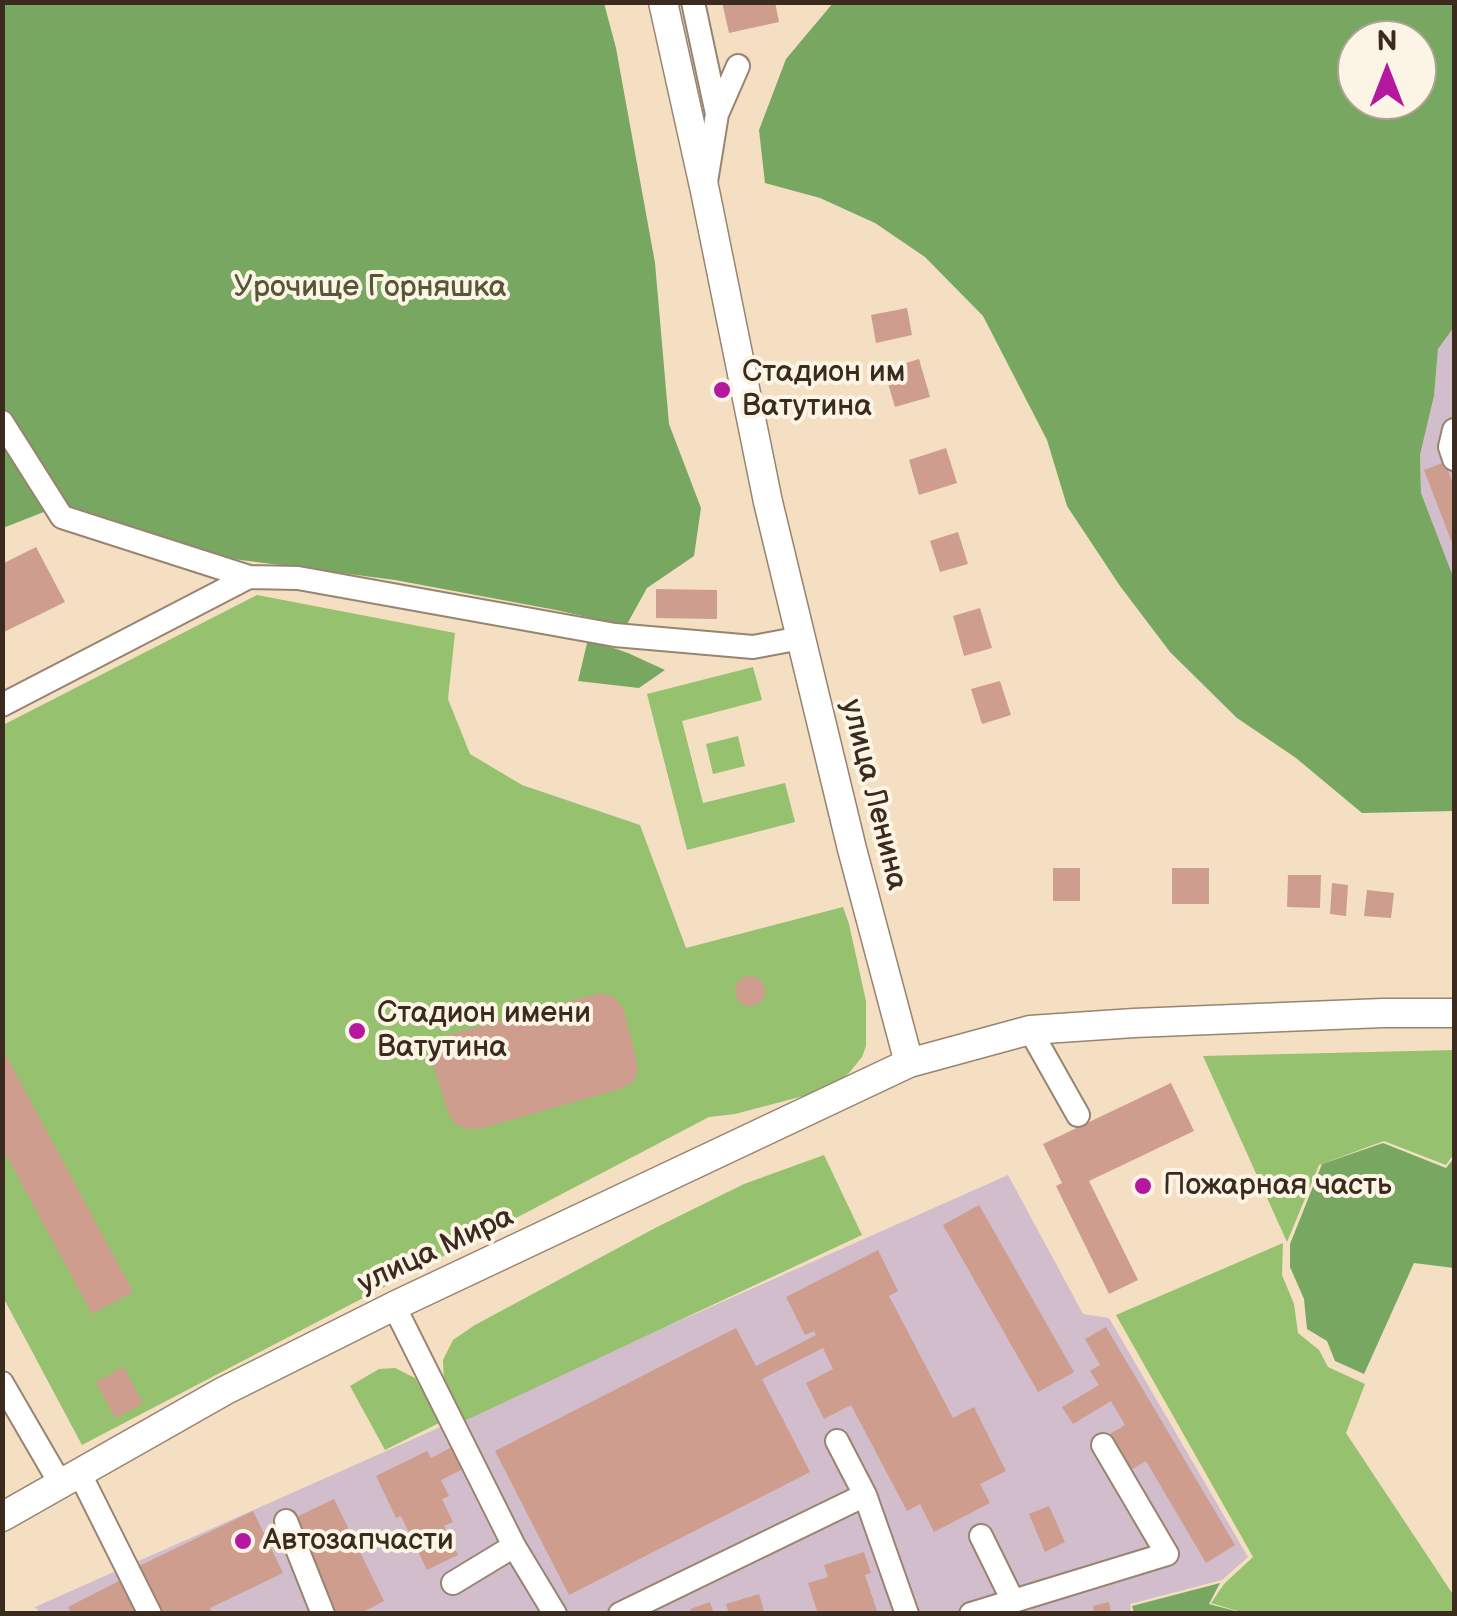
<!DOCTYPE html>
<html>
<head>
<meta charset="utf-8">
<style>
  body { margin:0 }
  #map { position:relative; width:1457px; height:1616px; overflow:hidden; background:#f4dfc2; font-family:"Balsamiq Sans",sans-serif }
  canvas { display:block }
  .frame { position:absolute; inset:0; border:5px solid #3b2a1e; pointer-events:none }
  .north { position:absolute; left:1337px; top:20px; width:100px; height:100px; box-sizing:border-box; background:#fcf5e5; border:2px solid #afa495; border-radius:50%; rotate:0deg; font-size:28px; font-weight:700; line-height:40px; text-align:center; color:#3b2a1e }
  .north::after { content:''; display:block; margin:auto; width:35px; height:45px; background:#b5179e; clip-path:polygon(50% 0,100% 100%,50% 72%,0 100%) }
</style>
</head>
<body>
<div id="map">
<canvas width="1457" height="1616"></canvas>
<div class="frame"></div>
<div class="north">N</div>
</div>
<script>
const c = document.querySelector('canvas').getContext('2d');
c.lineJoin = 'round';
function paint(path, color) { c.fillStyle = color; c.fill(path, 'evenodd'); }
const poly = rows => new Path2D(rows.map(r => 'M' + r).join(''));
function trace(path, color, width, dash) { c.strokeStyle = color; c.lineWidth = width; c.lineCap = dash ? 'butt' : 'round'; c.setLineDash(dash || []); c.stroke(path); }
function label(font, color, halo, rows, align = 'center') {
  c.font = font + ' "Balsamiq Sans",sans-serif'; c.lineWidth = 8; c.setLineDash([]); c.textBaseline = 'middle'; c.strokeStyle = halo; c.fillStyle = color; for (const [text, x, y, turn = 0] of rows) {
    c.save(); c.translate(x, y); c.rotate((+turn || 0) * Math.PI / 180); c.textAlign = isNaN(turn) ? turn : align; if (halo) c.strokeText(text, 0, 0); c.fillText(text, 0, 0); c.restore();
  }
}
paint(poly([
  [1454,327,1454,579,1421,493,1420,455,1434,396,1438,349],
  [1008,1175,1083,1314,1109,1318,1248,1557,1222,1580,1130,1604,1131,1614,41,1614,35,1607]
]), '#d1bdcb');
paint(poly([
  [257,595,455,633,448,699,470,754,522,785,640,825,686,948,843,907,849,924,866,1001,866,1046,862,1057,849,1073,830,1089,735,1114,709,1117,82,1445,3,1297,3,725],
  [753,667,762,700,682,721,703,803,785,783,795,822,687,850,647,694],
  [738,736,745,766,713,774,706,744],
  [1454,1050,1454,1154,1446,1165,1384,1141,1319,1165,1287,1242,1203,1056],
  [824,1155,862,1235,462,1422,444,1384,443,1360,453,1340,475,1325,657,1227,744,1184],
  [1283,1243,1282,1275,1294,1304,1298,1333,1319,1350,1328,1367,1365,1384,1346,1433,1454,1596,1454,1613,1247,1614,1211,1603,1224,1584,1253,1557,1116,1315],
  [395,1368,415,1378,441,1422,385,1450,350,1386,379,1369]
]), '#96c16e');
paint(poly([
  [3,3,604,3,616,48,655,263,669,424,701,508,694,556,647,588,626,626,556,610,395,580,218,557,54,508,3,528],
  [833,3,1454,3,1454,327,1438,349,1434,396,1420,455,1421,493,1454,579,1454,811,1362,813,1296,758,1237,718,1170,652,1120,586,1067,506,1047,440,983,316,925,257,875,223,820,198,765,183,759,130,786,59],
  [1357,40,1417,40,1417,100,1357,100],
  [588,639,628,653,665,670,639,688,578,681],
  [1383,1143,1446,1168,1454,1158,1454,1268,1414,1263,1364,1374,1335,1361,1327,1341,1307,1329,1304,1299,1290,1267,1290,1244,1322,1164],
  [1220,1583,1209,1604,1243,1613,1134,1613,1132,1606]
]), '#78a761');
paint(poly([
  [722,2,775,2,779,22,729,33],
  [907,308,912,335,876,343,871,315],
  [919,359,930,397,895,407,884,370],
  [946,448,957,483,919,495,909,460],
  [1445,462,1454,487,1454,548,1424,470],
  [958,532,968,564,940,572,930,541],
  [36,547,65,602,2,633,2,564],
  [656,589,717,590,717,619,656,618],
  [980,608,992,648,964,656,953,616],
  [1000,681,1011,715,982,724,971,689],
  [1053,868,1080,868,1080,901,1053,901],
  [1172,868,1209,868,1209,904,1172,904],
  [1288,875,1321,875,1320,908,1287,907],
  [1332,883,1348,885,1346,916,1330,914],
  [1367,890,1394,893,1391,918,1364,916],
  '735 991a15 15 0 1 1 30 0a15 15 0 1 1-30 0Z',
  [601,993,614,997,623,1008,637,1062,637,1073,633,1082,620,1089,479,1129,464,1128,455,1124,448,1112,432,1060,431,1049,436,1042,445,1036],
  [2,1048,133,1292,92,1314,2,1147],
  [1171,1083,1194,1131,1089,1181,1138,1280,1109,1294,1056,1186,1062,1183,1043,1144],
  [979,1205,1074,1372,1038,1392,943,1225],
  [878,1250,898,1291,889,1296,953,1418,974,1407,1006,1471,980,1484,990,1503,934,1532,920,1504,907,1511,851,1405,824,1419,806,1383,833,1369,823,1348,762,1379,810,1472,569,1595,495,1451,736,1328,756,1366,816,1335,814,1331,805,1335,786,1297],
  [1106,1327,1235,1545,1206,1563,1146,1461,1131,1470,1110,1434,1125,1425,1111,1401,1073,1424,1062,1407,1099,1385,1090,1371,1100,1365,1085,1339],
  [124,1367,143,1404,115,1418,96,1382],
  [456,1445,467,1467,441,1480,449,1496,442,1499,453,1522,444,1526,458,1555,427,1570,401,1516,396,1518,376,1476,427,1451,431,1458],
  [334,1499,384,1601,359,1614,336,1614,288,1521],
  [1049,1506,1065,1542,1045,1552,1029,1514],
  [253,1511,283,1573,210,1608,212,1614,162,1614,139,1566],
  [864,1552,871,1573,865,1575,878,1614,818,1614,808,1583,828,1577,824,1565],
  [123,1579,140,1614,71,1614,68,1607],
  [759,1594,765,1614,729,1614,726,1604],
  [710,1602,714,1614,692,1614,690,1609],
  [1109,1602,1111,1614,1094,1614,1093,1606]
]), '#ce9d8e');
const minor = poly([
  [693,2,717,114],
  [706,182,717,114,738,66],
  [2,422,62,517,249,577,298,578,615,635,753,647,801,638],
  [1454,430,1450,447,1454,459],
  [2,705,249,577],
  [1030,1030,1078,1115],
  [394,1306,514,1546,555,1614],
  [2,1383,60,1483],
  [79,1472,150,1614],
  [865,1495,907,1614],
  [286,1521,323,1614],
  [981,1536,1013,1601],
  [453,1583,514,1546],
  [620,1614,865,1495,837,1441],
  [971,1614,1167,1554,1103,1445]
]);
const major = poly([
  [663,2,705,191,768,502,852,849,909,1063],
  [2,1517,224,1391,394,1306,909,1063,1030,1030,1134,1023,1383,1013,1454,1013]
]);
trace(minor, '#988470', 26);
trace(major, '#988470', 31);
trace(minor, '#fff', 22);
trace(major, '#fff', 28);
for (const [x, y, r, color] of [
  [722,390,10,"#b5179e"],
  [357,1031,10,"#b5179e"],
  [1143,1186,10,"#b5179e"],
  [243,1541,10,"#b5179e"]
]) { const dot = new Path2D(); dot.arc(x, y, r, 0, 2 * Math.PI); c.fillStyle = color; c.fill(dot); trace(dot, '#fcf5e5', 4); }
label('30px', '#565736', '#fcf5e5', [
  ["Урочище Горняшка",370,288]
]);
label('30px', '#3b2a1e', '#fcf5e5', [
  ["Стадион им",742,373],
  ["Ватутина",742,407],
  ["Стадион имени",377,1014],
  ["Ватутина",377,1048],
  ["Пожарная часть",1163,1186],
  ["Автозапчасти",263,1541]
], 'left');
label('30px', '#3b2a1e', '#fcf5e5', [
  ["улица Ленина",873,795,76],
  ["улица Мира",436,1251,-25]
]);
</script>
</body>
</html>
